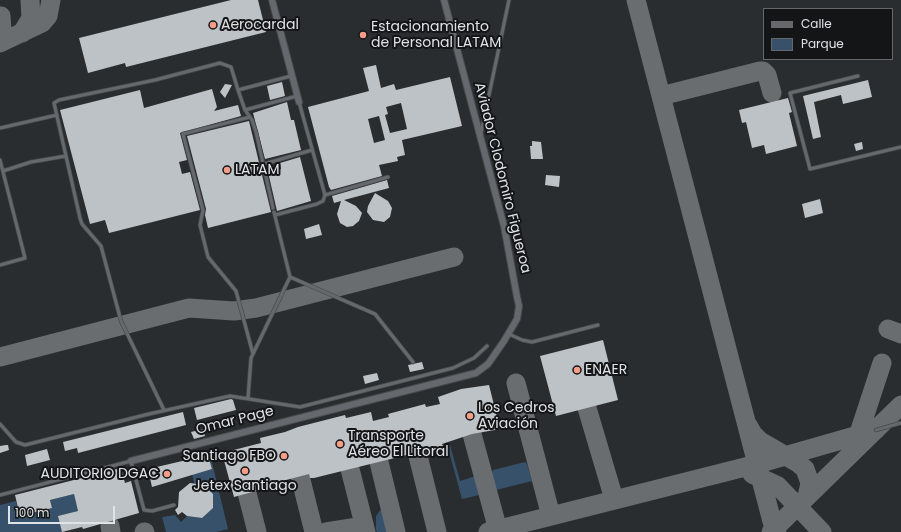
<!DOCTYPE html>
<html>
<head>
<meta charset="utf-8">
<style>
  body { margin:0 }
  #map { position:relative; width:901px; height:532px; overflow:hidden; background:#292d30; font-family:Poppins,sans-serif }
  canvas { display:block }
  .legend { position:absolute; left:763px; top:8px; width:130px; height:52px; box-sizing:border-box; background:#131517; border:1px solid #656769; margin:0; padding:5px 7px; list-style:none; font-size:12px; color:#e0e3e5 }
  .legend li { display:flex; align-items:center; gap:8px; height:20px }
  .legend b { width:20px; border:1px solid #656769 }
  .scale { position:absolute; left:8px; top:506px; width:107px; height:18px; box-sizing:border-box; border:2px solid #e0e3e5; border-top:0; padding-left:5px; font-size:12px; line-height:14px; white-space:nowrap; color:#e0e3e5; -webkit-text-stroke:3px #131517; paint-order:stroke }
</style>
</head>
<body>
<div id="map">
<canvas width="901" height="532"></canvas>
<ul class="legend">
<li><b style="height:5px;background:#65696d"></b>Calle</li>
<li><b style="height:11px;background:#365169"></b>Parque</li>
</ul>
<div class="scale">100 m</div>
</div>
<script>
const c = document.querySelector('canvas').getContext('2d');
c.lineJoin = 'round';
function paint(path, color) { c.fillStyle = color; c.fill(path, 'evenodd'); }
const poly = rows => new Path2D(rows.map(r => 'M' + r).join(''));
function trace(path, color, width, dash) { c.strokeStyle = color; c.lineWidth = width; c.lineCap = dash ? 'butt' : 'round'; c.setLineDash(dash || []); c.stroke(path); }
function label(font, color, halo, rows, align = 'center') {
  c.font = font + ' Poppins,sans-serif'; c.lineWidth = 4; c.setLineDash([]); c.textBaseline = 'middle'; c.strokeStyle = halo; c.fillStyle = color; for (const [text, x, y, turn = 0] of rows) {
    c.save(); c.translate(x, y); c.rotate((+turn || 0) * Math.PI / 180); c.textAlign = isNaN(turn) ? turn : align; if (halo) c.strokeText(text, 0, 0); c.fillText(text, 0, 0); c.restore();
  }
}
paint(poly([
  [447,444,450,445,460,481,479,475,484,494,462,499],
  [210,454,228,529,216,532,166,532,162,517,175,515,181,522,187,516,202,518,192,474,212,469,208,455],
  [525,462,527,464,532,481,496,490,492,473,493,470],
  [74,494,78,511,59,516,62,532,0,532,0,505,16,501,20,516,52,508,50,500],
  [382,508,388,532,377,532,376,530,376,516]
]), '#365169');
trace(poly([
  [636,0,757,464,774,529,777,532],
  [22,33,31,18,30,0],
  [0,37,2,31,1,16],
  [0,43,42,23,48,16,51,0],
  [661,96,760,71,763,71,767,75,772,93],
  [888,329,901,334],
  [0,357,189,308,234,311,256,308,454,257],
  [516,383,551,516],
  [587,408,614,499],
  [748,425,753,434,760,441,798,463,805,469,810,483,807,497],
  [472,434,498,530],
  [858,436,882,363],
  [417,452,437,532],
  [379,462,396,532],
  [350,469,366,532],
  [752,474,778,486,822,532],
  [300,476,314,532],
  [247,493,257,532],
  [110,526,111,532],
  [144,532,145,532],
  [326,532,364,526],
  [488,532,757,464,876,430],
  [771,532,901,405]
]), '#6a6d70', 19);
paint(poly([
  [231,0,258,0,266,32,126,67,125,63,88,73,79,38],
  [376,65,381,88,394,84,396,90,450,77,462,126,402,140,405,155,397,157,398,161,379,165,382,176,331,190,329,187,308,107,369,91,363,68],
  [401,103,407,129,390,133,385,115,388,114,386,107],
  [379,116,385,140,374,143,368,119],
  [868,80,872,97,843,104,841,95,814,102,821,137,813,139,803,96],
  [282,82,285,96,270,100,267,86],
  [225,84,232,85,225,98,220,92],
  [212,89,217,107,214,111,238,105,241,116,180,133,187,160,179,162,182,174,190,172,200,210,109,233,105,220,90,224,60,110,140,90,144,108],
  [788,98,792,112,789,113,797,146,766,154,764,145,752,148,746,122,742,123,739,110],
  [287,102,291,120,294,120,301,150,265,159,253,113],
  [249,121,271,212,208,228,205,215,206,209,187,136],
  [532,141,541,142,543,159,531,159,530,146,532,146],
  [862,142,863,149,856,151,854,144],
  [300,157,311,201,277,211,268,172,281,169,280,163],
  [546,175,560,176,559,187,545,185],
  [387,180,389,188,344,200,356,206,362,213,359,221,353,226,347,227,340,223,337,214,341,201,334,203,332,196],
  [375,193,388,201,392,208,390,217,384,222,373,220,367,212,368,206],
  [820,199,823,213,805,218,802,204],
  [319,224,322,235,306,239,304,229],
  [603,340,618,400,556,416,540,356],
  [422,362,424,369,410,372,408,365],
  [377,373,379,380,365,384,363,376],
  [489,385,500,429,472,434,442,444,443,446,314,478,310,478,309,474,267,485,267,488,234,497,222,453,261,443,260,438,285,432,298,427,345,415,346,418,371,412,373,421,389,417,388,414,425,404,426,407,440,404,438,397,461,389],
  [231,399,233,400,236,410,197,420,194,408],
  [183,412,186,425,78,453,77,448,65,451,63,442],
  [203,429,205,436,194,439,191,432],
  [6,445,8,445,9,450,0,453,0,446],
  [47,449,50,460,27,466,25,455],
  [208,455,212,469,152,487,148,469],
  [121,468,125,483,131,481,139,513,83,529,82,527,62,532,58,516,78,511,74,494,50,500,52,508,20,516,15,495],
  [190,483,204,485,213,494,213,508,202,518,187,516,182,512,178,515,175,510,178,507,179,492]
]), '#bdc2c7');
const lane = poly([
  [858,76,790,93,810,169,901,147],
  [238,90,245,110,252,120,256,132,273,208],
  [299,102,325,195,388,177],
  [245,110,297,96],
  [250,117,183,134,203,210,200,225,208,257,236,291,253,354],
  [0,128,57,115],
  [481,133,509,0],
  [0,160,25,258,0,265],
  [264,164,312,150],
  [3,171,31,162,66,156],
  [275,215,317,204,323,201,325,195],
  [290,277,375,314,413,362],
  [509,334,522,340,532,342,598,325],
  [248,398,251,358,290,277,274,212],
  [164,410,121,321,101,246,82,224,80,218,54,103,59,100,155,80,220,63,231,67,238,90,291,76],
  [0,424,16,442,25,445,149,414,230,396,300,407,453,368,474,358,487,346],
  [876,430,901,423],
  [0,495,131,461,144,510,152,511,174,505]
]);
const street = poly([
  [272,0,299,102],
  [131,461,476,373,488,364,504,341,517,319,519,306,517,297,504,226,444,0]
]);
trace(lane, '#484b4d', 4.5);
trace(street, '#484b4d', 8);
trace(lane, '#65696d', 3);
trace(street, '#65696d', 6);
for (const [x, y, r, color] of [
  [213,25,4,"#f49e87"],
  [363,35,4,"#f49e87"],
  [227,170,4,"#f49e87"],
  [577,370,4,"#f49e87"],
  [470,416,4,"#f49e87"],
  [340,444,4,"#f49e87"],
  [284,456,4,"#f49e87"],
  [245,471,4,"#f49e87"],
  [167,474,4,"#f49e87"]
]) { const dot = new Path2D(); dot.arc(x, y, r, 0, 2 * Math.PI); c.fillStyle = color; c.fill(dot); trace(dot, '#131517', 1.5); }
label('14px', '#e0e3e5', '#131517', [
  ["Aerocardal",221,25],
  ["Estacionamiento",371,27],
  ["de Personal LATAM",371,43],
  ["LATAM",235,170],
  ["ENAER",585,370],
  ["Los Cedros",478,408],
  ["Aviación",478,424],
  ["Transporte",348,436],
  ["Aéreo El Litoral",348,452],
  ["Santiago FBO",276,456,"right"],
  ["AUDITORIO DGAC",159,474,"right"],
  ["Jetex Santiago",245,486,"center"]
], 'left');
label('14px', '#e0e3e5', '#131517', [
  ["Aviador Clodomiro Figueroa",502,178,76],
  ["Omar Page",235,421,-14]
]);
</script>
</body>
</html>
